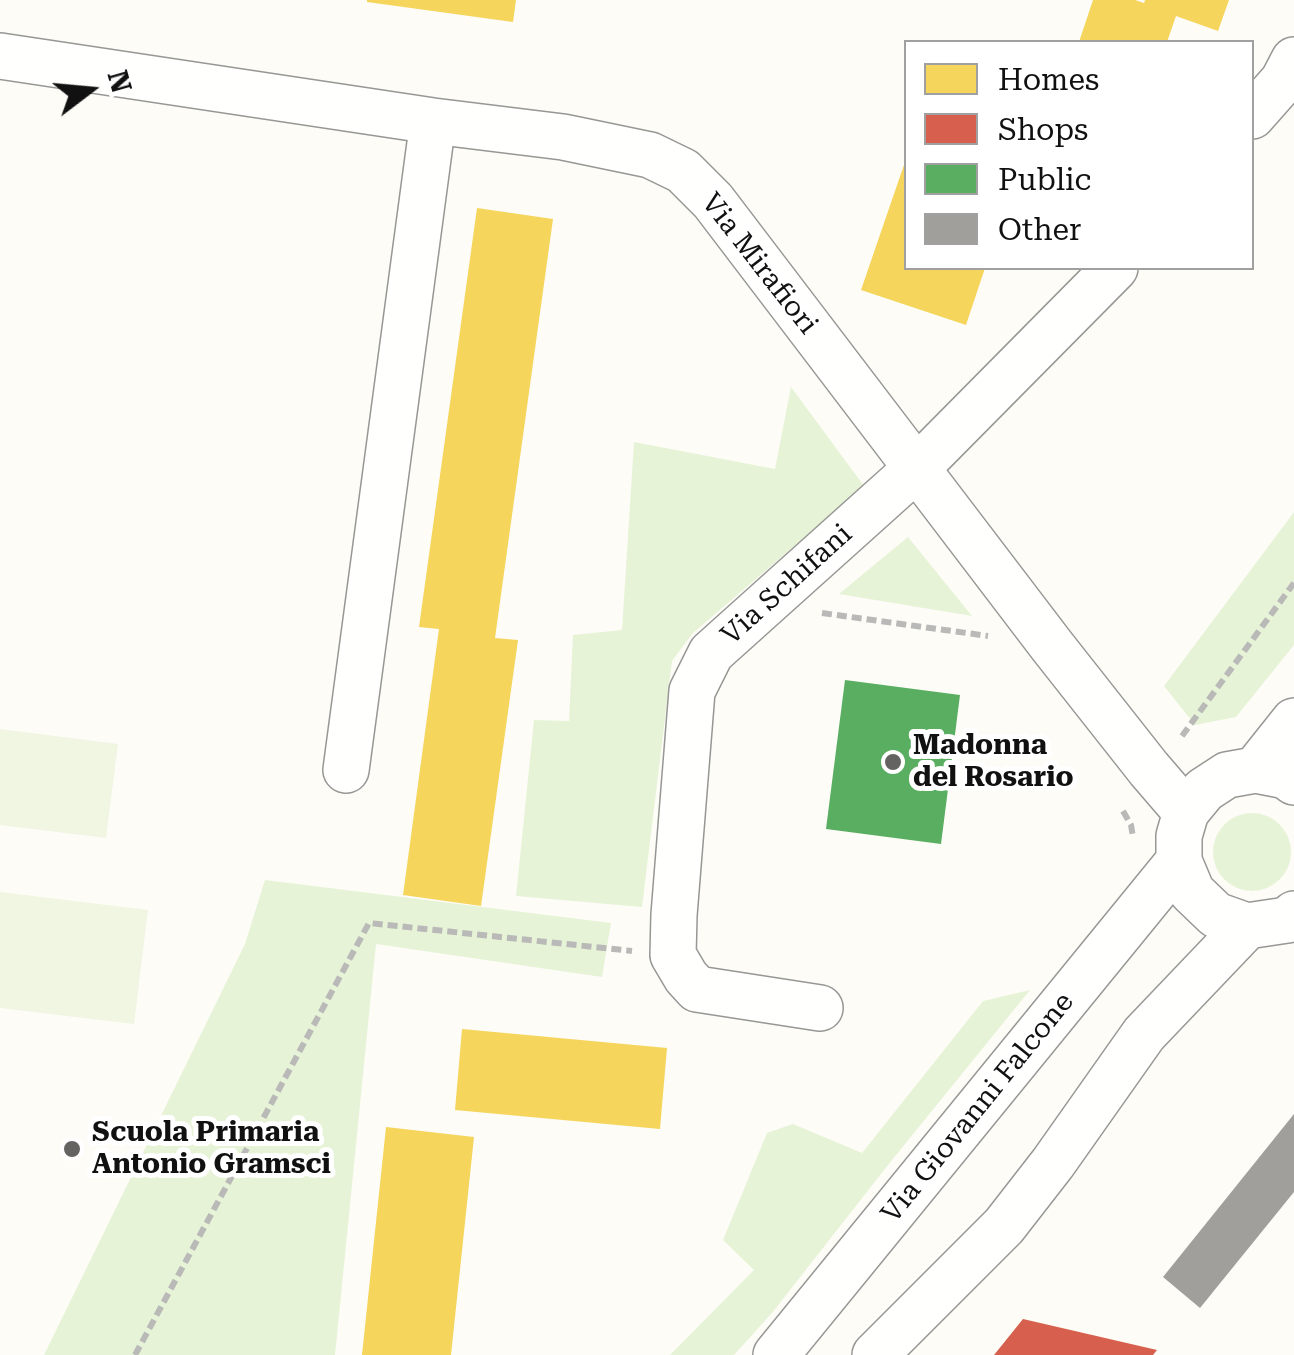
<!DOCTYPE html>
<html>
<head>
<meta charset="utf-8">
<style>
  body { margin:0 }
  #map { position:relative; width:1294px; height:1355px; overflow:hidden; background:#fdfcf7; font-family:"Roboto Serif",serif }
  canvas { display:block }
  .legend { position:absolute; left:904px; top:40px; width:350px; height:230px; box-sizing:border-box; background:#fff; border:2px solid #a0a0a0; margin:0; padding:12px 18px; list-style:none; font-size:30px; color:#111 }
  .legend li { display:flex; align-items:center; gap:20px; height:50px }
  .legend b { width:50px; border:2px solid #a0a0a0 }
  .north { position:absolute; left:40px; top:40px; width:100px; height:100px; -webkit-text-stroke:8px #fff; paint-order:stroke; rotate:74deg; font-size:28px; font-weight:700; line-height:40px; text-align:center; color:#111 }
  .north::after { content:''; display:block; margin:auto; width:35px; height:45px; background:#111; clip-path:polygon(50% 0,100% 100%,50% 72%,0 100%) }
</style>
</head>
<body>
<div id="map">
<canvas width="1294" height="1355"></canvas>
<ul class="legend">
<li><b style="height:28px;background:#f6d55c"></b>Homes</li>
<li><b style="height:28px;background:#d6604d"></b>Shops</li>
<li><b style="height:28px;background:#5aae61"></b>Public</li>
<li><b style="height:28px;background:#a19f9c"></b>Other</li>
</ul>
<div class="north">N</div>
</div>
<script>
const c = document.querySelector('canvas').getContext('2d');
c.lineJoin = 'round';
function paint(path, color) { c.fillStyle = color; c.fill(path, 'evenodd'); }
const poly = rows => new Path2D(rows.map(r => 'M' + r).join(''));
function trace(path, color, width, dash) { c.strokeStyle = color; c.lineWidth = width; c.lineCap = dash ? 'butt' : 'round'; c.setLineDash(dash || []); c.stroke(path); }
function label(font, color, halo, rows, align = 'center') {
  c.font = font + ' "Roboto Serif",serif'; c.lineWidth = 10; c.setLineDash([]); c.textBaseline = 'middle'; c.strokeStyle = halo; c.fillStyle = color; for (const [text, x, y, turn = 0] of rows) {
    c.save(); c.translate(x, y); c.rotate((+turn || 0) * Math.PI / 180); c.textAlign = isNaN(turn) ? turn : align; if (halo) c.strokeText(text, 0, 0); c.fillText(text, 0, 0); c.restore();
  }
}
paint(poly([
  [791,387,864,486,693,633,672,661,642,907,516,896,534,720,569,721,573,635,622,630,634,442,775,469],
  [1294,512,1294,645,1236,717,1195,725,1164,686],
  [908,537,972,616,839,594],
  '1213 852a39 39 0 1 1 78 0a39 39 0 1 1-78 0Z',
  [265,880,611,923,602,977,376,944,335,1355,44,1355,245,944],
  [1030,990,888,1165,772,1313,734,1355,670,1355,754,1270,723,1240,767,1133,793,1124,862,1153,983,1001]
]), '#e7f3d7');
paint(poly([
  [0,729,118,744,106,838,0,825],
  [0,892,148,910,134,1024,0,1008]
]), '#f0f6e1');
paint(poly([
  [367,0,516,0,513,22,367,2],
  [1093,0,1135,0,1144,3,1145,0,1229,0,1218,31,1176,16,1167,42,1079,42],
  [906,159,906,268,985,268,966,325,861,290],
  [477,208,553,219,495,638,518,640,481,906,403,895,439,629,419,627],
  [462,1029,667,1048,660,1129,455,1110],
  [386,1127,474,1137,451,1355,362,1355]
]), '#f6d55c');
paint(poly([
  [1023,1319,1157,1350,1153,1355,994,1355]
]), '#d6604d');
paint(poly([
  [845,680,960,695,941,844,826,829]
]), '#5aae61');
paint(poly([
  [1294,1114,1294,1192,1200,1308,1163,1277]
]), '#a19f9c');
const minor = poly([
  [0,56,433,121,563,137,650,155,683,171,713,201,1052,646,1149,769,1186,812],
  [1252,116,1283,81,1294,60],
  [346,770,433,121],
  [1255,770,1294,721],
  [1294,782,1286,776,1255,770,1227,775,1204,790,1186,812,1179,836,1179,861,1192,892,1216,915,1247,926,1287,920,1294,914],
  [820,1008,697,989,686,977,673,955,674,915,692,691,711,653,917,468,1115,268],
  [776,1355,1179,861],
  [875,1355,1004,1226,1053,1163,1144,1034,1247,926]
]);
trace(minor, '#979795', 48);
trace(poly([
  [822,613,988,636],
  [1182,736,1294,583],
  [1123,811,1131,825,1133,837],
  [135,1355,369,923,632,951]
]), '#b9b9b8', 6, [10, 5]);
trace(minor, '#fffffe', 45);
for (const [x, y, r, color] of [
  [893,762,10,"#646362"],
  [72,1149,10,"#646362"]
]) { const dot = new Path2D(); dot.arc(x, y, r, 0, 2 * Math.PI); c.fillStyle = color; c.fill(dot); trace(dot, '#fff', 4); }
label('28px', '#111', '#fff', [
  ["Via Mirafiori",759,264,52],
  ["Via Schifani",787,585,-42],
  ["Via Giovanni Falcone",978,1108,-51]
]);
label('bold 28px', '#111', '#fff', [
  ["Madonna",913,746],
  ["del Rosario",913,778],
  ["Scuola Primaria",92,1133],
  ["Antonio Gramsci",92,1165]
], 'left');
</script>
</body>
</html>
